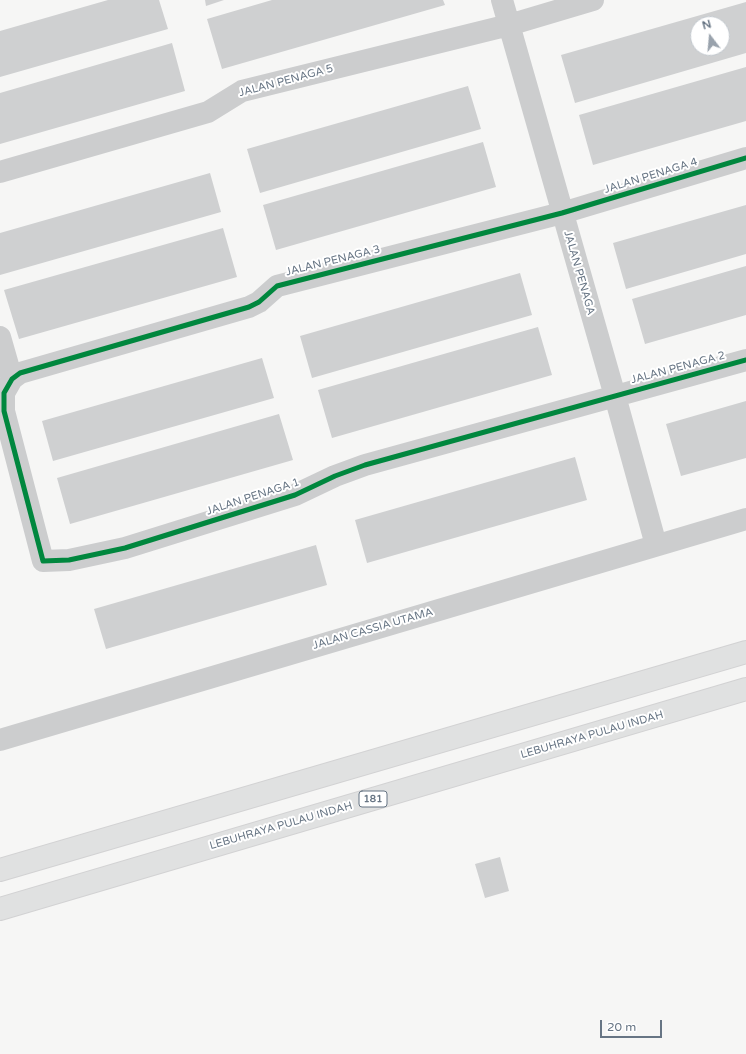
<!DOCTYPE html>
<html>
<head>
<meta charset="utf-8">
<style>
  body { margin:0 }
  #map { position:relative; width:746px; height:1054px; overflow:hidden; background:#f6f6f5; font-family:"Varela Round",sans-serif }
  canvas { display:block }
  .north { position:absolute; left:690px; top:16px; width:40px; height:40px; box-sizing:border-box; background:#fff; border:1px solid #c2c8ce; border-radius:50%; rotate:344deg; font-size:11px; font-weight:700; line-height:16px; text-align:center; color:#677584 }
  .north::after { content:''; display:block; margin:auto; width:14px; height:18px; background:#99a2ac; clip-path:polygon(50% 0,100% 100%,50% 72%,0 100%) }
  .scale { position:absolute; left:600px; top:1020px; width:62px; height:18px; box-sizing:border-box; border:2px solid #677584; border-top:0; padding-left:5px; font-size:12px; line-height:14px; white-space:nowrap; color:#677584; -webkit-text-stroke:3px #fff; paint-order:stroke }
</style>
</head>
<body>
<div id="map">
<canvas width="746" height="1054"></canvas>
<div class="north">N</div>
<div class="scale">20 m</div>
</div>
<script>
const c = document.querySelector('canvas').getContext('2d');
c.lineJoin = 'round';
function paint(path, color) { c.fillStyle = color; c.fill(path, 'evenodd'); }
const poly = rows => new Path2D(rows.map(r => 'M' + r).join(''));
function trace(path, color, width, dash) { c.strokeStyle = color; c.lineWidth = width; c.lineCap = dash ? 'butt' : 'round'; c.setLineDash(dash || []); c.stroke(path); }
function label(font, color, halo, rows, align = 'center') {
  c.font = font + ' "Varela Round",sans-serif'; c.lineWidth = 4; c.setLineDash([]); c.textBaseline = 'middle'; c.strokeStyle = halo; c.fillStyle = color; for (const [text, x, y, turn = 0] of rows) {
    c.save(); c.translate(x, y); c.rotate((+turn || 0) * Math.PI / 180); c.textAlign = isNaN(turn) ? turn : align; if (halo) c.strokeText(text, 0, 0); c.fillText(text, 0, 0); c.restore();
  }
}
paint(poly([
  [108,0,159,0,168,29,0,77,0,31],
  [205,0,224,0,206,6],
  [272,0,443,0,445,5,222,69,207,19],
  [746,2,746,53,575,103,561,55],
  [698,24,722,24,722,48,698,48],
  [172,43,185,91,0,144,0,93],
  [746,67,746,121,593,165,579,115],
  [468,86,481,129,260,193,247,149],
  [483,142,496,187,276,250,263,205],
  [210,173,221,212,0,275,0,233],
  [746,205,746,254,626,289,613,243],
  [223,228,237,277,19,339,4,290],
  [746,266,746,315,645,344,632,299],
  [520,273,532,315,312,378,300,336],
  [538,327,552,375,332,438,318,390],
  [262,358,274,398,53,461,42,421],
  [746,401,746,458,681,476,666,424],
  [279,414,293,460,70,524,57,478],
  [575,457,587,500,367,563,355,520],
  [316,545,327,585,106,649,94,609],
  [500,857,509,891,485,898,475,864]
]), '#cfd0d1');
const major = poly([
  [0,870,746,652],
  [0,909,746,689]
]);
trace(major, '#d2d2d3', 24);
trace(poly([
  [502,0,615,396,656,545],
  [746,158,562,213,277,286,259,302,249,307,20,373,12,379,4,393,4,411,43,561,69,560,125,548,295,495,335,476,365,465,746,360],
  [0,172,208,112,242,91,509,25,593,0],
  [0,337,12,379],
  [0,740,746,519]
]), '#cccdce', 22);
trace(major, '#e0e1e1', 22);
trace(poly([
  [746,158,562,213,277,286,259,302,249,307,20,373,12,379,4,393,4,411,43,561,69,560,125,548,295,495,335,476,365,465,746,360]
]), '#00873e', 5);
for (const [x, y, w] of [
  [373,799,28]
]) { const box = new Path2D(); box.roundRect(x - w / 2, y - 8, w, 16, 3); c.fillStyle = '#fff'; c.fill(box); trace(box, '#677584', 1); }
label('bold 10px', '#677584', null, [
  ["181",373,799]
]);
label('11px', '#677584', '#fff', [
  ["JALAN PENAGA 5",286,81,-15],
  ["JALAN PENAGA 4",651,176,-17],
  ["JALAN PENAGA 3",333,261,-14],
  ["JALAN PENAGA",579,273,74],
  ["JALAN PENAGA 2",678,368,-15],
  ["JALAN PENAGA 1",253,497,-18],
  ["JALAN CASSIA UTAMA",373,629,-16],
  ["LEBUHRAYA PULAU INDAH",592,735,-16],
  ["LEBUHRAYA PULAU INDAH",281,826,-16]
]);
</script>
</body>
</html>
